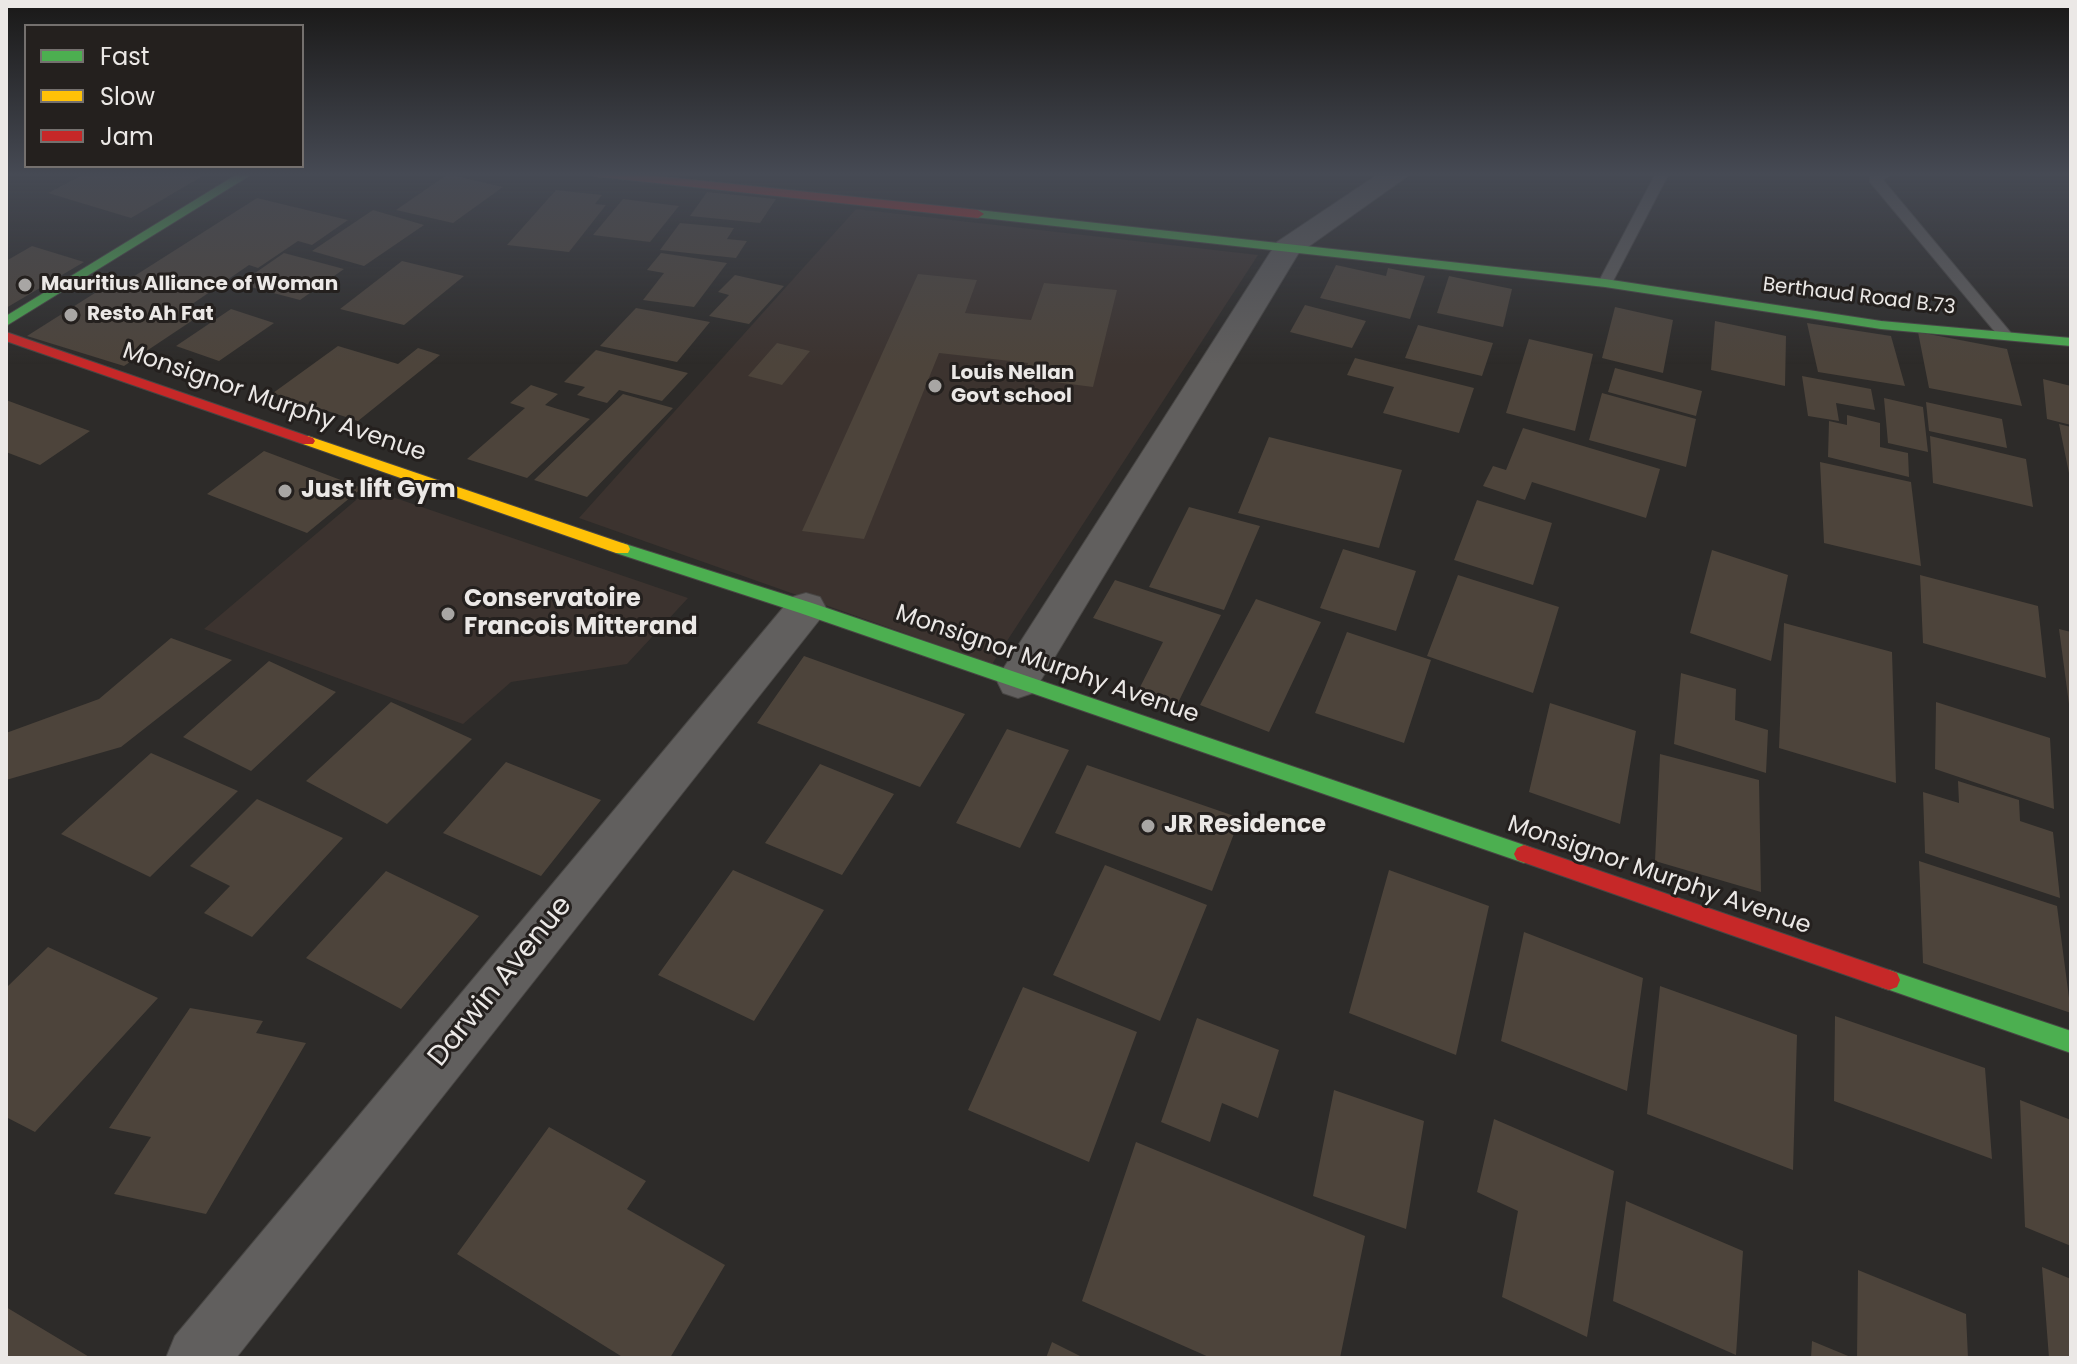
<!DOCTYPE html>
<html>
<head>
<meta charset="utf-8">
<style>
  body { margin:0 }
  #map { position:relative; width:2077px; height:1364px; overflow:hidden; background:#2d2b29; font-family:Poppins,sans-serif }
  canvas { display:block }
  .frame { position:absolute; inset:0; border:8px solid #ebe8e6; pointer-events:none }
  .legend { position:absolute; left:24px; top:24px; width:280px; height:144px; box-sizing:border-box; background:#24201e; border:2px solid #74706e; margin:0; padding:10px 14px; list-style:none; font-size:24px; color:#ebe8e6 }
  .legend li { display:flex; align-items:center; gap:16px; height:40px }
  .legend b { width:40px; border:2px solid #74706e }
</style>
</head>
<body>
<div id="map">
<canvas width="2077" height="1364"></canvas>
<div class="frame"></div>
<ul class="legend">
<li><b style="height:10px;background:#4caf50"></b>Fast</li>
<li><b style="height:10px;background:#ffc107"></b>Slow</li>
<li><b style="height:10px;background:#c62828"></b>Jam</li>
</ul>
</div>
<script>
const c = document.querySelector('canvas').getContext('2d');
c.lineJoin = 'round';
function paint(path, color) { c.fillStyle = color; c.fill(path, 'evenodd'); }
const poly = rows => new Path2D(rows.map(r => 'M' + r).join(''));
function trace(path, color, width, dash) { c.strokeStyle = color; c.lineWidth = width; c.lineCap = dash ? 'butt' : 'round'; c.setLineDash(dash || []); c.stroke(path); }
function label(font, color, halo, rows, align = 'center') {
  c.font = font + ' Poppins,sans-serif'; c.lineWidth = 6; c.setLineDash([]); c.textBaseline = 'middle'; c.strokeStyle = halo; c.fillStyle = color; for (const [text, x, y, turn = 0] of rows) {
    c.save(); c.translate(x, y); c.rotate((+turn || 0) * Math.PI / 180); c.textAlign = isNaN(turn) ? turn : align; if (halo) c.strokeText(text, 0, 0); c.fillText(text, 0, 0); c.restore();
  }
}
paint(poly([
  [856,209,1258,255,992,664,579,518],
  [369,489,688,598,627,664,511,682,463,724,204,629]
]), '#3c332f');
paint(poly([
  [86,173,208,173,131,218,48,193],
  [448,174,503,187,453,223,396,210],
  [556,190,602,195,595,204,606,205,569,252,507,245],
  [707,192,776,199,760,223,690,216],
  [257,198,348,220,312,245,298,241,258,268,249,265,185,309,202,314,124,366,27,336,106,286,114,289],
  [623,199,679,206,650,242,593,235],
  [373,210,424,225,364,266,312,251],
  [680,223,734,228,727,239,747,241,736,258,660,250],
  [32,246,84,262,6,308,6,261],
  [284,253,344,269,300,300,239,284],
  [661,253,727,263,694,307,643,300,664,273,647,270],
  [402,261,464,276,404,325,340,309],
  [1336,265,1386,276,1388,268,1425,276,1410,319,1320,298],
  [918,274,977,280,965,313,1031,320,1044,283,1117,290,1093,387,1023,378,1028,363,939,353,864,539,802,531],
  [735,275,784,286,749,324,709,316,729,295,718,292],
  [1449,276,1512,289,1503,327,1437,313],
  [1305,305,1366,321,1352,348,1290,332],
  [1615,307,1673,320,1663,373,1602,358],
  [636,308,710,322,677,362,600,346],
  [231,309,274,323,219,361,176,346],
  [1715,321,1786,336,1785,386,1711,370],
  [1807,323,1891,336,1905,386,1818,372],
  [1418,325,1493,343,1482,376,1405,358],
  [1918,332,2007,349,2022,406,1929,388],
  [1529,339,1593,354,1575,431,1506,413],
  [777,343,810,351,782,385,748,376],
  [338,346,398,364,418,348,440,355,358,421,273,393],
  [596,350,688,373,662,401,619,390,607,403,577,395,585,387,564,382],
  [1355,358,1474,388,1459,433,1383,413,1394,387,1347,375],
  [1615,368,1702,391,1696,416,1608,392],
  [1802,376,1871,389,1875,410,1836,403,1839,421,1808,416],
  [2043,379,2071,386,2071,425,2047,419],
  [531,385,558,394,545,405,590,419,527,478,467,459,525,408,510,403],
  [1602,393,1696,419,1686,467,1589,440],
  [623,394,673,408,587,497,534,480],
  [1884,398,1923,407,1928,452,1888,443],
  [6,400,90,431,40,465,6,452],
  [1926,402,2002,419,2007,448,1929,431],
  [1847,415,1880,423,1880,447,1908,453,1909,477,1828,457,1829,421,1847,425],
  [2059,424,2071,427,2071,478,2070,478],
  [1523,428,1660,469,1646,518,1532,482,1525,500,1483,486,1493,466,1506,470],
  [1930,436,2026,459,2033,507,1933,483],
  [1269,437,1402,470,1379,548,1238,513],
  [264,451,362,488,307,533,207,494],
  [1820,462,1911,482,1921,566,1824,543],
  [1477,500,1552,523,1533,585,1454,560],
  [1189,507,1260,526,1224,610,1149,587],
  [1343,549,1416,571,1396,631,1320,608],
  [1712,550,1788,575,1771,661,1690,633],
  [1458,575,1559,607,1533,693,1427,656],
  [1920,575,2038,606,2046,678,1923,643],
  [1115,580,1221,615,1175,709,1136,695,1163,642,1093,618],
  [1256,599,1321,622,1269,732,1200,705],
  [1784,623,1892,652,1896,783,1779,748],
  [2059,629,2071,632,2071,703,2069,704],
  [1347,632,1431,660,1404,743,1315,713],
  [171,638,232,660,121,747,6,780,6,733,99,699],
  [804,656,965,714,920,787,757,723],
  [269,661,336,692,251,771,183,737],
  [1681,673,1736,689,1735,720,1768,730,1766,773,1674,744],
  [391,702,472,739,387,824,306,781],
  [1936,702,2050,738,2054,809,1935,769],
  [1550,703,1636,731,1620,824,1529,792],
  [1007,729,1069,750,1020,848,956,823],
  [151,753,238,791,150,877,61,834],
  [1660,754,1759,780,1761,892,1655,861],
  [506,762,601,800,541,876,443,833],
  [820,764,894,794,842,875,765,843],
  [1087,765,1240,818,1212,891,1055,833],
  [1958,781,2019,800,2020,821,2053,832,2060,898,1925,853,1923,792,1959,803],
  [257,799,343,838,252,937,204,913,230,886,190,866],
  [1919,861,2057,906,2071,1013,1923,963],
  [1105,865,1207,905,1160,1021,1053,975],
  [733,870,824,910,754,1021,658,975],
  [1389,870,1489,906,1456,1055,1349,1013],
  [386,871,479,916,401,1009,306,958],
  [1524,932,1643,978,1627,1091,1501,1041],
  [48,947,158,998,35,1132,6,1117,6,988],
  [1660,986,1797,1035,1793,1170,1647,1114],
  [1023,987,1137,1032,1089,1162,968,1110],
  [190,1008,263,1021,256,1033,306,1043,206,1214,114,1194,151,1137,109,1128],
  [1835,1016,1985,1068,1992,1159,1834,1101],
  [1197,1018,1279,1050,1258,1118,1222,1103,1210,1142,1161,1122],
  [1334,1090,1424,1121,1406,1229,1313,1196],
  [2020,1100,2071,1120,2071,1246,2025,1227],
  [1494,1119,1614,1171,1587,1337,1502,1297,1518,1211,1477,1192],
  [549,1127,646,1181,627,1209,725,1265,670,1358,624,1358,457,1254],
  [1136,1142,1365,1236,1340,1358,1211,1358,1082,1301],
  [1626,1201,1743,1251,1736,1355,1613,1301],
  [2042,1267,2071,1279,2071,1358,2049,1358],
  [1858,1270,1966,1314,1968,1358,1857,1358],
  [6,1307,91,1358,6,1358],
  [1812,1341,1853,1358,1811,1358],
  [1052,1342,1084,1358,1046,1358]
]), '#4d443b');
const lane = poly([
  [1656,173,1669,173,1612,283,1610,286,1600,286,1598,283,1656,173],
  [1876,173,1893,173,1883,180,2011,333,2011,339,2001,339,1870,182,1870,176,1876,173]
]);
const street = poly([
  [1380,173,1412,173,1298,254,1033,693,1018,698,1003,693,997,681,1003,669,1277,242,1380,173],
  [806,593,820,597,826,608,820,619,236,1358,166,1358,175,1336,792,597,806,593]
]);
const fast = poly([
  [239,173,254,173,6,326,6,316,239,173],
  [978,210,1605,279,1881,321,2071,338,2071,346,1881,329,1605,287,974,217,974,211,978,210],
  [622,543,812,603,1524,845,1531,848,1534,854,1531,860,1524,863,800,613,616,553,614,549,616,545,622,543],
  [1889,970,2071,1031,2071,1053,1881,987,1878,980,1881,973,1889,970]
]);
const slow = poly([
  [308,436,628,545,630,549,628,553,616,553,303,444,303,438,308,436]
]);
const jam = poly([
  [587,173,628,173,978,210,984,214,978,218,593,176,587,173],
  [6,332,313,438,315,441,313,444,303,444,6,341,6,332],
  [1524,845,1889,970,1897,973,1900,980,1897,987,1889,990,1517,860,1514,854,1517,848,1524,845]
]);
trace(lane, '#484644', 2);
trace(street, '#484644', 2);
trace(fast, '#484644', 2);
trace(slow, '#484644', 2);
trace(jam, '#484644', 2);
paint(lane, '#615f5e');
paint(street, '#615f5e');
paint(fast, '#4caf50');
paint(slow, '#ffc107');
paint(jam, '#c62828');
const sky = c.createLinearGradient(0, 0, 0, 364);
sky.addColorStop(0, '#191817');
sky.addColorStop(0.48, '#464a54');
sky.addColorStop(1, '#464a5400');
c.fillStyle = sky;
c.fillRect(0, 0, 2077, 364);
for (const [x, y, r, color] of [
  [25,285,8,"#a8a6a4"],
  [71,315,8,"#a8a6a4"],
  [935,386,8,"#a8a6a4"],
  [285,491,8,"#a8a6a4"],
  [448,614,8,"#a8a6a4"],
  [1148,826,8,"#a8a6a4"]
]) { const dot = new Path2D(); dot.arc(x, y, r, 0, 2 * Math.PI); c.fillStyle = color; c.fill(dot); trace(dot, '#24201e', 3); }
label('bold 20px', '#ebe8e6', '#24201e', [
  ["Mauritius Alliance of Woman",41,285],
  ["Resto Ah Fat",87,315],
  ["Louis Nellan",951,374],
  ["Govt school",951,397]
], 'left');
label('20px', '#ebe8e6', '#24201e', [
  ["Berthaud Road B.73",1859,297,7]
]);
label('24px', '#ebe8e6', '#24201e', [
  ["Monsignor Murphy Avenue",274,403,19],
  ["Monsignor Murphy Avenue",1047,665,19],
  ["Monsignor Murphy Avenue",1659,876,19]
]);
label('bold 24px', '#ebe8e6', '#24201e', [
  ["Just lift Gym",301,491],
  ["Conservatoire",464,600],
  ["Francois Mitterand",464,628],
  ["JR Residence",1164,826]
], 'left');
label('28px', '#ebe8e6', '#24201e', [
  ["Darwin Avenue",501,982,-51]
]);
</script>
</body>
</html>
